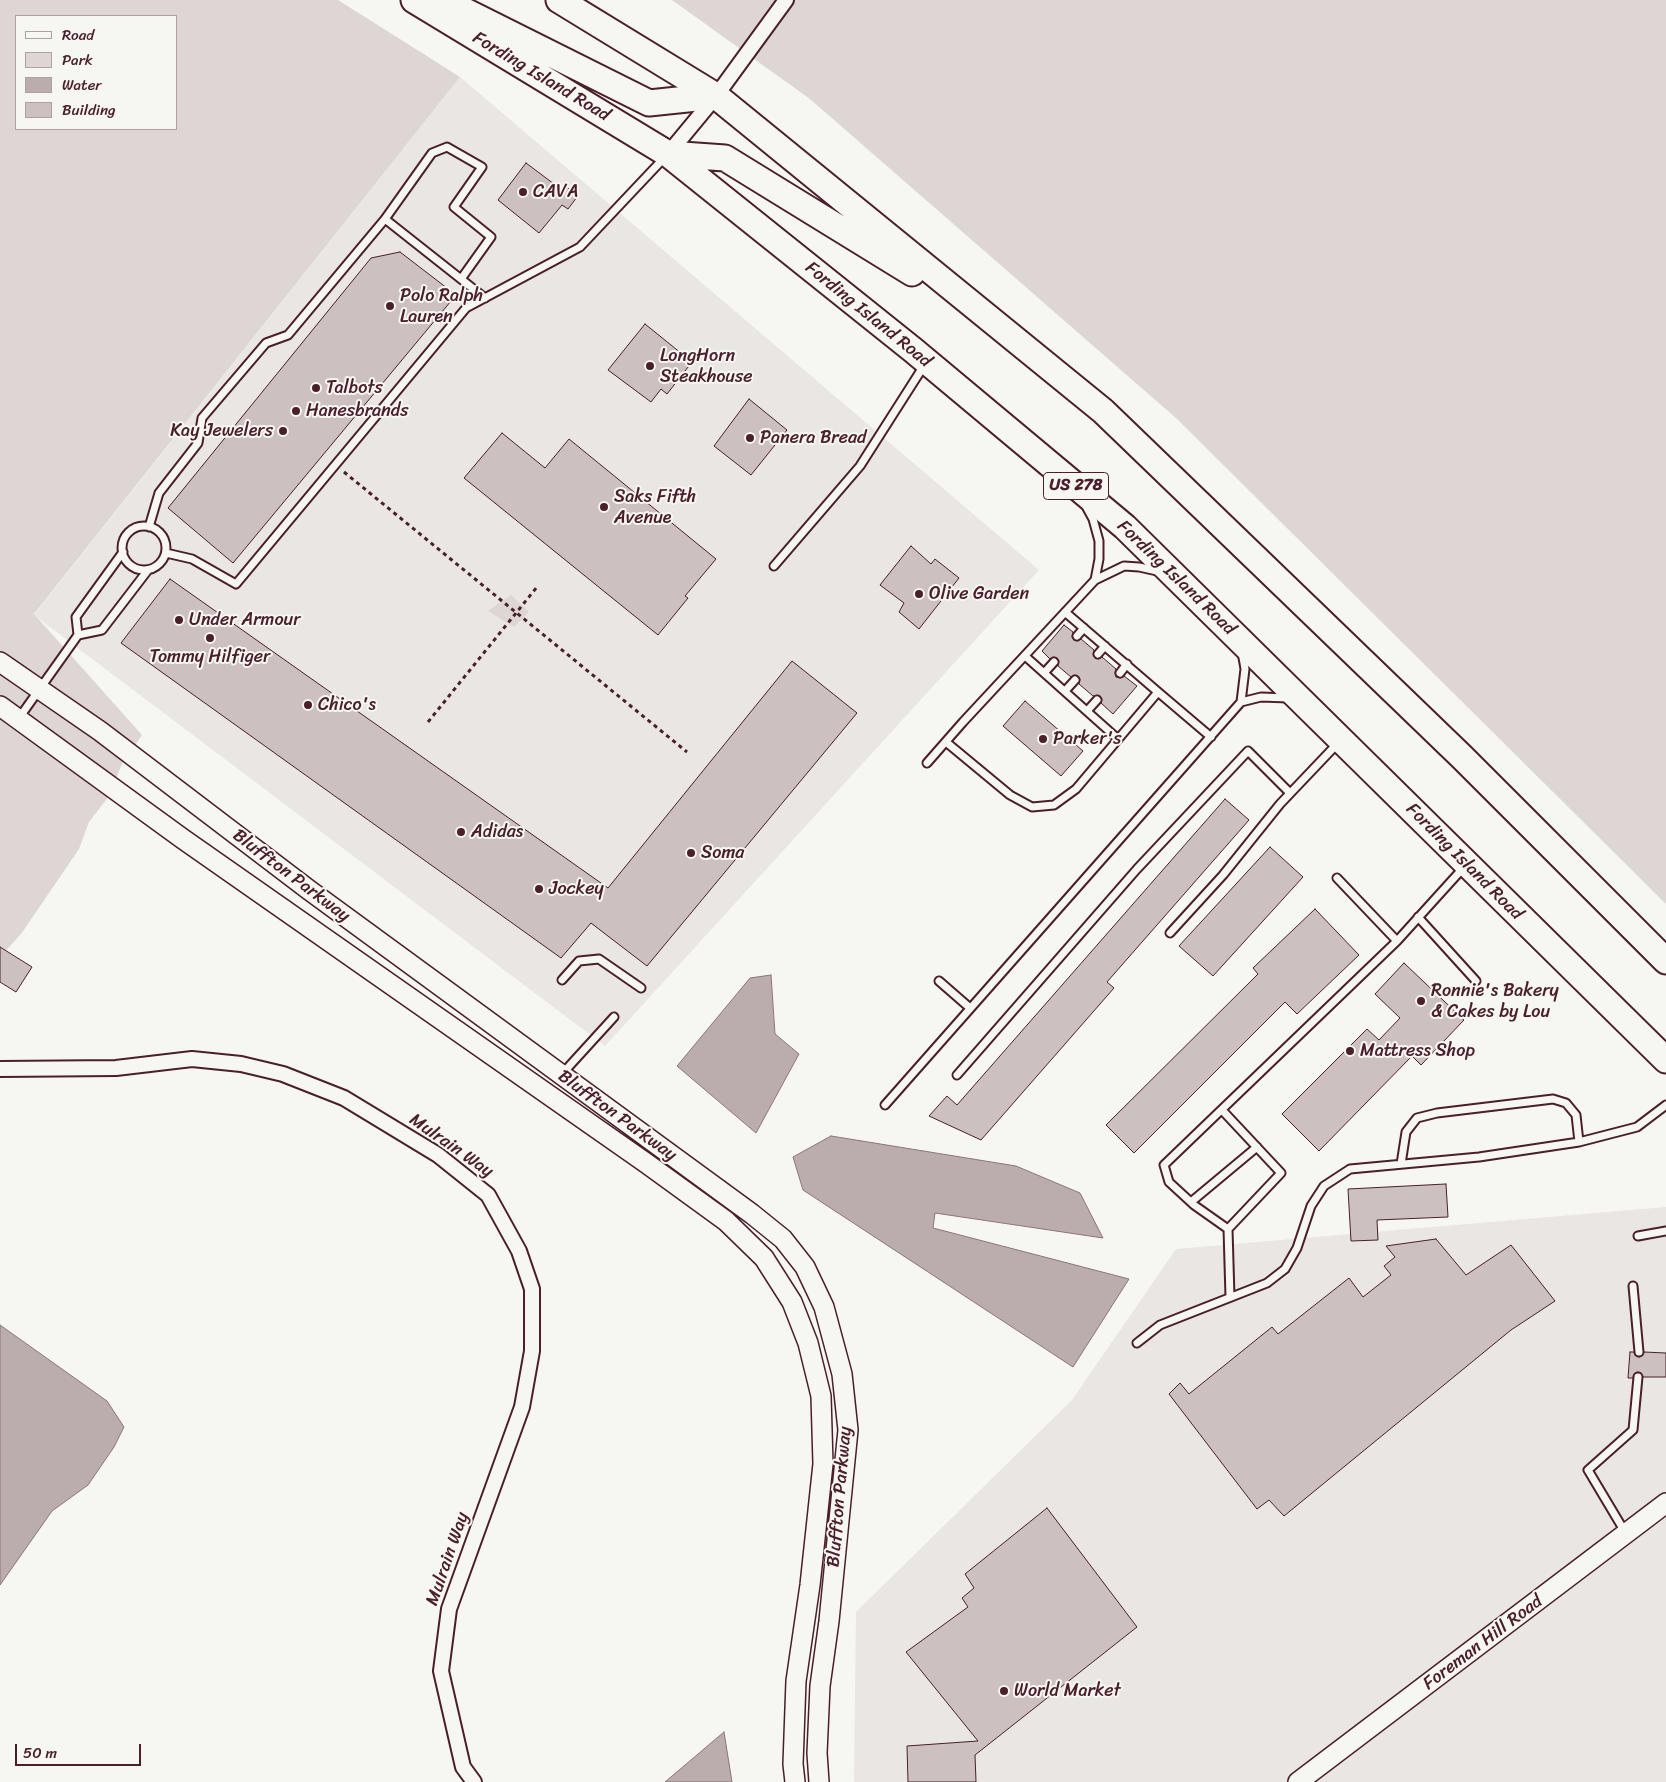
<!DOCTYPE html>
<html>
<head>
<meta charset="utf-8">
<style>
  body { margin:0 }
  #map { position:relative; width:1666px; height:1782px; overflow:hidden; background:#f6f6f2; font-family:Sriracha,sans-serif }
  canvas { display:block }
  .legend { position:absolute; left:15px; top:15px; width:162px; height:115px; box-sizing:border-box; background:#f6f6f2; border:1px solid #b1a0a2; margin:0; padding:6px 9px; list-style:none; font-size:15px; color:#4a1f2b }
  .legend li { display:flex; align-items:center; gap:10px; height:25px }
  .legend b { width:25px; border:1px solid #b1a0a2 }
  .scale { position:absolute; left:15px; top:1744px; width:126px; height:22px; box-sizing:border-box; border:2px solid #4a1f2b; border-top:0; padding-left:6px; font-size:15px; line-height:18px; white-space:nowrap; color:#4a1f2b; -webkit-text-stroke:4px #f6f6f2; paint-order:stroke }
</style>
</head>
<body>
<div id="map">
<canvas width="1666" height="1782"></canvas>
<ul class="legend">
<li><b style="height:6px;background:#f6f6f2"></b>Road</li>
<li><b style="height:14px;background:#ddd6d5"></b>Park</li>
<li><b style="height:14px;background:#bbadae"></b>Water</li>
<li><b style="height:14px;background:#ccc1c0"></b>Building</li>
</ul>
<div class="scale">50 m</div>
</div>
<script>
const c = document.querySelector('canvas').getContext('2d');
c.lineJoin = 'round';
function paint(path, color) { c.fillStyle = color; c.fill(path, 'evenodd'); }
const poly = rows => new Path2D(rows.map(r => 'M' + r).join(''));
function trace(path, color, width, dash) { c.strokeStyle = color; c.lineWidth = width; c.lineCap = dash ? 'butt' : 'round'; c.setLineDash(dash || []); c.stroke(path); }
function label(font, color, halo, rows, align = 'center') {
  c.font = font + ' Sriracha,sans-serif'; c.lineWidth = 4; c.setLineDash([]); c.textBaseline = 'middle'; c.strokeStyle = halo; c.fillStyle = color; for (const [text, x, y, turn = 0] of rows) {
    c.save(); c.translate(x, y); c.rotate((+turn || 0) * Math.PI / 180); c.textAlign = isNaN(turn) ? turn : align; if (halo) c.strokeText(text, 0, 0); c.fillText(text, 0, 0); c.restore();
  }
}
paint(poly([
  [460,77,1039,570,605,1046,34,615],
  [1666,1207,1666,1782,854,1782,856,1612,1072,1400,1176,1249]
]), '#e9e6e3');
paint(poly([
  [0,0,338,0,460,77,34,614,142,735,122,764,109,796,89,822,79,849,21,934,0,957],
  [16,16,176,16,176,129,16,129],
  [672,0,1666,0,1666,904,1176,418,810,99],
  [511,595,529,612,514,627,488,611]
]), '#ddd6d5');
const water = poly([
  [771,975,775,1034,799,1054,756,1133,677,1066,750,978,771,975],
  [831,1136,1016,1166,1080,1193,1103,1238,935,1213,933,1228,1129,1279,1073,1367,803,1190,793,1157,831,1136],
  [0,1325,107,1401,124,1427,114,1447,88,1485,52,1511,0,1585,0,1325],
  [724,1732,732,1782,665,1782,724,1732]
]);
paint(water, '#bbadae');
trace(water, '#8e747a', 1);
const building = poly([
  [526,163,562,190,566,186,577,197,568,209,562,205,539,233,498,200,526,163],
  [400,252,456,295,233,563,168,508,371,258,400,252],
  [645,324,692,362,667,394,661,389,651,402,608,370,645,324],
  [749,399,787,430,751,475,714,446,749,399],
  [502,433,545,468,569,439,716,559,685,596,688,598,658,635,464,478,502,433],
  [911,546,931,564,935,559,959,578,919,629,899,612,904,603,880,585,911,546],
  [170,579,608,888,792,661,857,713,647,966,591,923,561,958,121,643,170,579],
  [1064,625,1073,632,1072,637,1074,640,1078,641,1081,639,1094,650,1093,655,1095,658,1099,659,1102,657,1116,669,1115,673,1116,677,1120,678,1124,676,1137,686,1113,714,1101,703,1102,699,1100,696,1093,696,1079,684,1080,679,1078,676,1074,675,1071,677,1058,666,1059,661,1057,658,1053,657,1050,659,1042,651,1064,625],
  [1025,701,1083,751,1061,776,1003,726,1025,701],
  [1225,799,1249,820,1107,982,1114,988,981,1140,929,1116,947,1096,957,1105,1225,799],
  [1270,847,1303,877,1213,976,1179,946,1270,847],
  [1315,909,1359,955,1297,1014,1285,1002,1134,1153,1106,1125,1258,974,1253,968,1315,909],
  [0,947,32,967,16,992,0,982,0,947],
  [1404,963,1464,1020,1421,1065,1412,1056,1319,1151,1282,1114,1367,1029,1379,1040,1400,1018,1375,994,1404,963],
  [1446,1184,1448,1217,1377,1220,1378,1240,1351,1241,1348,1189,1446,1184],
  [1436,1239,1466,1275,1511,1245,1555,1301,1511,1330,1284,1516,1269,1500,1257,1509,1169,1394,1180,1383,1189,1394,1272,1327,1278,1334,1349,1278,1363,1297,1391,1275,1384,1266,1395,1257,1386,1246,1436,1239],
  [1630,1352,1634,1352,1635,1355,1639,1357,1642,1356,1644,1352,1666,1353,1666,1377,1643,1377,1641,1373,1638,1372,1634,1374,1633,1378,1628,1378,1630,1352],
  [1047,1508,1137,1627,975,1755,976,1782,908,1782,907,1746,978,1741,906,1652,968,1607,962,1598,974,1588,965,1574,1047,1508]
]);
paint(building, '#ccc1c0');
trace(building, '#4a1f2b', 1);
const lane = poly([
  [385,219,432,153,447,147,482,167,454,207,491,237,461,279],
  [1087,508,1093,519,1099,541,1099,559,1095,580],
  '122 548a22 22 0 1 1 44 0a22 22 0 1 1-44 0Z',
  [149,527,159,493,198,443,202,418,266,343,288,335,385,219,485,298],
  [166,553,192,559,236,584,466,308,580,247,665,157],
  [774,566,860,466,925,364],
  [78,635,102,630,148,570],
  [1077,636,1084,628],
  [1242,652,1245,669,1241,702,1261,697,1288,698],
  [1098,654,1105,646],
  [1025,656,1118,739],
  [1044,673,1054,662],
  [1120,673,1127,664],
  [1065,691,1075,680],
  [1158,692,1211,737],
  [1087,711,1097,700],
  [19,718,78,635,76,617,123,552],
  [946,742,1010,795,1032,807,1054,805,1076,789,1158,692,1065,612],
  [927,763,963,722,1095,580,1124,566,1139,567,1157,571],
  [1337,878,1397,941],
  [1418,917,1476,981],
  [1170,933,1223,875,1280,804,1339,742],
  [562,980,579,961,599,959,641,988],
  [939,981,970,1008],
  [562,1074,614,1017],
  [957,1075,1137,869,1248,751,1290,793],
  [885,1105,1241,702],
  [1222,1110,1281,1173,1228,1229,1194,1205,1169,1182,1164,1165,1397,941,1465,866],
  [1401,1164,1406,1132,1417,1118,1437,1113,1553,1099,1566,1103,1576,1115,1579,1142],
  [1191,1202,1257,1147],
  [1228,1229,1230,1297],
  [1638,1236,1666,1231],
  [1633,1286,1639,1352],
  [1137,1343,1160,1325,1267,1283,1285,1269,1297,1248,1311,1206,1324,1186,1350,1169,1479,1157,1579,1142,1637,1127,1666,1105],
  [1625,1532,1588,1470,1633,1430,1638,1377]
]);
const street = poly([
  [668,154,716,96,786,0],
  [0,1069,116,1068,192,1059,241,1064,283,1074,344,1098,438,1155,488,1195,519,1251,532,1289,532,1351,522,1407,449,1609,441,1671,463,1767,474,1782]
]);
const secondary = poly([
  [0,662,100,731,309,890,752,1214,783,1239,805,1267,824,1307,842,1374,848,1430,829,1621,820,1686,817,1753,819,1782],
  [0,706,183,839,646,1163,726,1221,764,1258,792,1302,808,1343,821,1396,823,1464,810,1585,796,1681,793,1764,795,1782],
  [1298,1782,1666,1503]
]);
const highway = poly([
  [414,0,668,154,913,350,1125,527,1666,1060],
  [443,0,649,103,716,96],
  [559,0,716,96,1103,411,1462,757,1666,961],
  [668,154,725,158,912,273]
]);
trace(lane, '#4a1f2b', 11);
trace(street, '#4a1f2b', 18);
trace(secondary, '#4a1f2b', 22);
trace(highway, '#4a1f2b', 29);
trace(poly([
  [344,472,687,752],
  [428,722,537,587]
]), '#4a1f2b', 3, [4, 4]);
trace(lane, '#f6f6f2', 7);
trace(street, '#f6f6f2', 14);
trace(secondary, '#f6f6f2', 19);
trace(highway, '#f6f6f2', 25);
for (const [x, y, r, color] of [
  [523,192,5,"#4a1f2b"],
  [390,306,5,"#4a1f2b"],
  [650,366,5,"#4a1f2b"],
  [316,388,5,"#4a1f2b"],
  [296,411,5,"#4a1f2b"],
  [283,431,5,"#4a1f2b"],
  [750,438,5,"#4a1f2b"],
  [604,507,5,"#4a1f2b"],
  [919,594,5,"#4a1f2b"],
  [179,620,5,"#4a1f2b"],
  [210,638,5,"#4a1f2b"],
  [308,705,5,"#4a1f2b"],
  [1043,739,5,"#4a1f2b"],
  [461,832,5,"#4a1f2b"],
  [691,853,5,"#4a1f2b"],
  [539,889,5,"#4a1f2b"],
  [1421,1001,5,"#4a1f2b"],
  [1350,1051,5,"#4a1f2b"],
  [1004,1691,5,"#4a1f2b"]
]) { const dot = new Path2D(); dot.arc(x, y, r, 0, 2 * Math.PI); c.fillStyle = color; c.fill(dot); trace(dot, '#f6f6f2', 2); }
for (const [x, y, w] of [
  [1076,486,65]
]) { const box = new Path2D(); box.roundRect(x - w / 2, y - 13.5, w, 27, 4); c.fillStyle = '#f6f6f2'; c.fill(box); trace(box, '#4a1f2b', 1); }
label('bold 16px', '#4a1f2b', null, [
  ["US 278",1076,486]
]);
label('18px', '#4a1f2b', '#f6f6f2', [
  ["Fording Island Road",541,77,31],
  ["Fording Island Road",868,315,39],
  ["Fording Island Road",1176,578,44],
  ["Fording Island Road",1464,862,45],
  ["Bluffton Parkway",291,876,37],
  ["Bluffton Parkway",617,1116,36],
  ["Mulrain Way",451,1146,35],
  ["Bluffton Parkway",840,1497,-85],
  ["Mulrain Way",448,1559,-71],
  ["Foreman Hill Road",1483,1643,-37]
]);
label('18px', '#4a1f2b', '#f6f6f2', [
  ["CAVA",533,192],
  ["Polo Ralph",400,296],
  ["Lauren",400,317],
  ["LongHorn",660,356],
  ["Steakhouse",660,377],
  ["Talbots",326,388],
  ["Hanesbrands",306,411],
  ["Kay Jewelers",273,431,"right"],
  ["Panera Bread",760,438],
  ["Saks Fifth",614,497],
  ["Avenue",614,518],
  ["Olive Garden",929,594],
  ["Under Armour",189,620],
  ["Tommy Hilfiger",210,657,"center"],
  ["Chico's",318,705],
  ["Parker's",1053,739],
  ["Adidas",471,832],
  ["Soma",701,853],
  ["Jockey",549,889],
  ["Ronnie's Bakery",1431,991],
  ["& Cakes by Lou",1431,1012],
  ["Mattress Shop",1360,1051],
  ["World Market",1014,1691]
], 'left');
</script>
</body>
</html>
